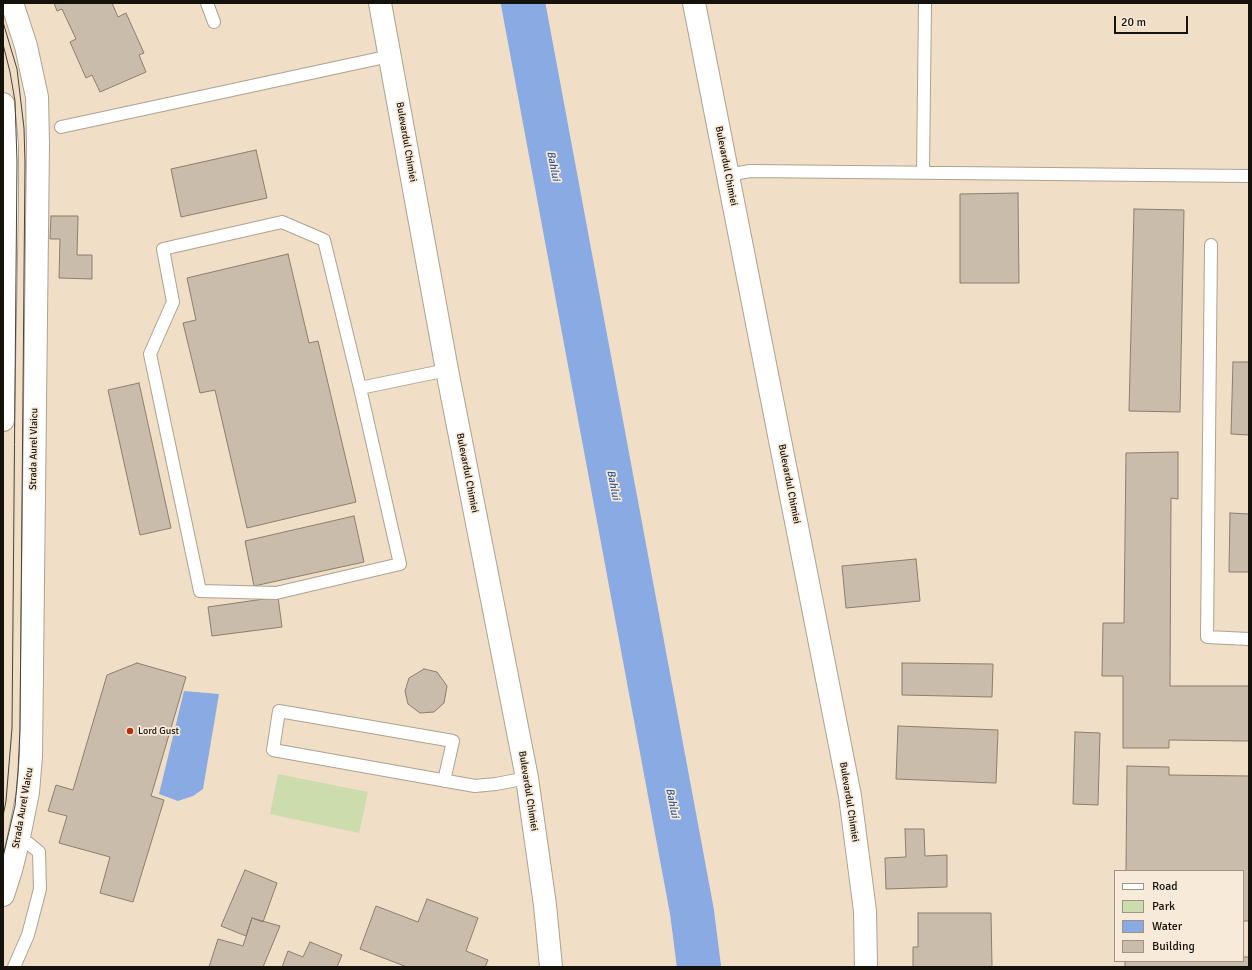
<!DOCTYPE html>
<html>
<head>
<meta charset="utf-8">
<style>
  body { margin:0 }
  #map { position:relative; width:1252px; height:970px; overflow:hidden; background:#f8ead9; font-family:Signika,sans-serif }
  canvas { display:block }
  .frame { position:absolute; inset:0; border:4px solid #15110b; pointer-events:none }
  .legend { position:absolute; left:1114px; top:870px; width:130px; height:92px; box-sizing:border-box; background:#f8ead9; border:1px solid #9d9387; margin:0; padding:5px 7px; list-style:none; font-size:12px; color:#15110b }
  .legend li { display:flex; align-items:center; gap:8px; height:20px }
  .legend b { width:20px; border:1px solid #9d9387 }
  .scale { position:absolute; left:1114px; top:16px; width:74px; height:18px; box-sizing:border-box; border:2px solid #15110b; border-top:0; padding-left:5px; font-size:12px; line-height:14px; white-space:nowrap; color:#15110b; -webkit-text-stroke:3px #f8ead9; paint-order:stroke }
</style>
</head>
<body>
<div id="map">
<canvas width="1252" height="970"></canvas>
<div class="frame"></div>
<ul class="legend">
<li><b style="height:5px;background:#fff"></b>Road</li>
<li><b style="height:11px;background:#cddcad"></b>Park</li>
<li><b style="height:11px;background:#8aaae3"></b>Water</li>
<li><b style="height:11px;background:#c9bcaa"></b>Building</li>
</ul>
<div class="scale">20 m</div>
</div>
<script>
const c = document.querySelector('canvas').getContext('2d');
c.lineJoin = 'round';
function paint(path, color) { c.fillStyle = color; c.fill(path, 'evenodd'); }
const poly = rows => new Path2D(rows.map(r => 'M' + r).join(''));
function trace(path, color, width, dash) { c.strokeStyle = color; c.lineWidth = width; c.lineCap = dash ? 'butt' : 'round'; c.setLineDash(dash || []); c.stroke(path); }
function label(font, color, halo, rows, align = 'center') {
  c.font = font + ' Signika,sans-serif'; c.lineWidth = 3.5; c.setLineDash([]); c.textBaseline = 'middle'; c.strokeStyle = halo; c.fillStyle = color; for (const [text, x, y, turn = 0] of rows) {
    c.save(); c.translate(x, y); c.rotate((+turn || 0) * Math.PI / 180); c.textAlign = isNaN(turn) ? turn : align; if (halo) c.strokeText(text, 0, 0); c.fillText(text, 0, 0); c.restore();
  }
}
paint(poly([
  [3,3,1249,3,1249,967,3,967],
  [1115,871,1243,871,1243,961,1115,961]
]), '#f0dec6');
paint(poly([
  [278,774,368,792,359,833,270,814]
]), '#cddcad');
paint(poly([
  [184,691,219,694,203,789,193,796,178,801,159,794]
]), '#8aaae3');
trace(poly([
  [523,3,692,912,699,967]
]), '#8aaae3', 44);
const building = poly([
  [54,3,112,3,118,17,126,13,144,53,139,55,146,72,100,92,92,75,86,78,70,42,76,39,62,9,57,11,54,3],
  [256,150,267,198,181,217,171,169,256,150],
  [1018,193,1019,283,960,283,960,194,1018,193],
  [1134,209,1184,210,1180,412,1129,411,1134,209],
  [51,216,78,216,77,255,92,255,92,279,59,278,60,239,50,239,51,216],
  [288,254,309,343,318,341,356,502,247,528,215,390,200,393,183,323,196,320,187,278,288,254],
  [1233,362,1249,362,1249,435,1231,434,1233,362],
  [139,383,171,528,140,535,108,390,139,383],
  [1178,452,1178,499,1171,498,1170,686,1249,686,1249,741,1169,740,1169,748,1123,748,1123,676,1102,676,1103,623,1124,623,1126,453,1178,452],
  [1230,513,1249,514,1249,572,1229,572,1230,513],
  [354,516,364,562,254,586,245,541,354,516],
  [916,559,920,601,846,608,842,566,916,559],
  [278,597,282,627,212,636,208,607,278,597],
  [137,663,186,677,151,796,164,800,133,902,100,893,110,857,59,843,67,816,48,811,56,785,73,790,107,675,137,663],
  [902,663,993,664,992,697,902,695,902,663],
  [424,669,437,672,447,686,444,703,434,712,420,713,408,704,405,691,409,678,424,669],
  [898,726,998,730,996,783,896,779,898,726],
  [1075,732,1100,733,1098,805,1073,804,1075,732],
  [1127,766,1169,767,1169,775,1249,776,1249,921,1243,921,1243,871,1126,871,1127,766],
  [905,829,924,829,925,856,947,855,947,887,886,889,885,858,906,857,905,829],
  [245,870,277,883,263,922,252,918,246,936,221,926,245,870],
  [427,899,478,918,466,951,488,960,485,967,407,967,360,949,376,906,418,922,427,899],
  [918,913,991,913,992,967,913,967,913,947,918,947,918,913],
  [252,918,280,926,263,967,209,967,218,939,243,946,252,918],
  [310,942,342,955,337,967,282,967,288,951,303,957,310,942],
  [1243,957,1249,957,1249,967,1125,967,1125,961,1243,961,1243,957]
]);
paint(building, '#c9bcaa');
trace(building, '#8b7f6f', 1);
const lane = poly([
  [207,3,214,22],
  [61,127,390,56],
  [923,172,925,3],
  [728,175,750,171,1249,176],
  [282,222,324,240,360,388,400,564,276,593,200,591,150,354,173,302,163,249,282,222],
  [1211,245,1207,637,1249,639],
  [360,388,447,370],
  [444,781,453,741,279,711,273,750,475,786,496,784,527,778],
  [14,967,28,935,40,889,39,852,28,843,18,842]
]);
const secondary = poly([
  [380,3,447,370,527,778,545,905,551,967],
  [694,3,850,796,865,911,866,967],
  [3,104,7,145,7,202,3,420],
  [3,895,11,870,18,842,28,792,31,756,38,143,37,97,26,46,12,3]
]);
trace(lane, '#afa291', 14);
trace(secondary, '#afa291', 24);
trace(lane, '#fff', 12);
trace(secondary, '#fff', 22);
trace(poly([
  [3,22,17,69,24,128,25,163,20,729,18,772,15,806,3,857],
  [3,44,10,72,15,101,17,161,12,728,6,801,3,816]
]), '#49433b', 1);
for (const [x, y, r, color] of [
  [130,731,4,"#b92d12"]
]) { const dot = new Path2D(); dot.arc(x, y, r, 0, 2 * Math.PI); c.fillStyle = color; c.fill(dot); trace(dot, '#f8ead9', 1.5); }
label('10px', '#15110b', '#f8ead9', [
  ["Bulevardul Chimiei",406,142,80],
  ["Bulevardul Chimiei",726,166,79],
  ["Strada Aurel Vlaicu",34,449,-89],
  ["Bulevardul Chimiei",467,473,79],
  ["Bulevardul Chimiei",789,484,79],
  ["Bulevardul Chimiei",528,791,81],
  ["Bulevardul Chimiei",849,802,81],
  ["Strada Aurel Vlaicu",23,808,-80]
]);
label('10px', '#15110b', '#f8ead9', [
  ["Lord Gust",138,731]
], 'left');
label('italic 11px', '#2c5397', '#f8ead9', [
  ["Bahlui",553,166,79],
  ["Bahlui",613,485,79],
  ["Bahlui",672,803,79]
]);
</script>
</body>
</html>
